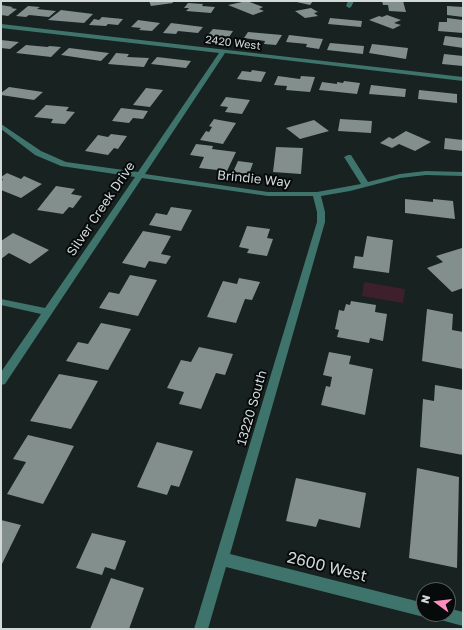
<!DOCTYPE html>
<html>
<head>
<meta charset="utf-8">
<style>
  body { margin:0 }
  #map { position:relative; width:464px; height:630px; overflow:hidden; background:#182220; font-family:"Golos Text",sans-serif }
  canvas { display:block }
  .frame { position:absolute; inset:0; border:2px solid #d2d9d8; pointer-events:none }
  .north { position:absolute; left:416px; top:582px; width:40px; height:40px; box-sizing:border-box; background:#060a0a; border:1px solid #585d5c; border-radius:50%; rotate:285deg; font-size:11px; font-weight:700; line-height:16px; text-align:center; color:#d2d9d8 }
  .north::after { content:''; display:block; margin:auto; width:14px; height:18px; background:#fe8ebd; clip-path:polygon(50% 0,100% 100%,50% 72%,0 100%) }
</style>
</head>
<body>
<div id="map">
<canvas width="464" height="630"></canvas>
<div class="frame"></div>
<div class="north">N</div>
</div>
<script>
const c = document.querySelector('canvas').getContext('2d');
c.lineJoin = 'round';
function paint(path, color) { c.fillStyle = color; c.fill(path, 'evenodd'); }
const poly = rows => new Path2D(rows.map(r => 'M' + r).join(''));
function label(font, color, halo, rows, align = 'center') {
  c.font = font + ' "Golos Text",sans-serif'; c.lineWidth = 4; c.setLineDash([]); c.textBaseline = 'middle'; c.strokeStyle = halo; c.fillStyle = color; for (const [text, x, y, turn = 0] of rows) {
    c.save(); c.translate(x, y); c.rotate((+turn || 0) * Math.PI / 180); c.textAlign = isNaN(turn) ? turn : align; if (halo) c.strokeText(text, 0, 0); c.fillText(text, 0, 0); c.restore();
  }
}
paint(poly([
  [364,282,405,289,403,303,362,296]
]), '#3d202c');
paint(poly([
  [149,1,172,1,173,3,151,6],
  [247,1,263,7,259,9,264,11,253,15,228,5],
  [292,1,313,1,310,5],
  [382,1,403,1,406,12,389,11,388,5,383,5],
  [188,3,203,4,202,6,215,7,211,13,186,11,189,8,184,8],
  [1,5,13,7,11,8,17,9,8,16,1,15],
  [28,6,40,7,37,9,56,11,49,17,29,15,26,17,16,16],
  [447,6,463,7,463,17,447,15],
  [311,8,318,12,314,13,318,16,305,18,295,11],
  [61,10,93,14,84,23,48,20],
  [387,15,401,20,394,23,401,25,393,29,369,20,379,16,382,17],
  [102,17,123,19,118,25,108,24,106,26,89,25,94,19,99,20],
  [330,18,362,21,361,27,328,24],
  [447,18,463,20,463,33,438,31,439,22,447,22],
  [138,20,160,23,152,31,139,30,141,28,131,27],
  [171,23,203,27,198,33,178,31,176,34,163,33],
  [213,29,233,31,229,37,220,36,219,38,206,37],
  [248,32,282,35,276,45,264,44,265,41,244,38],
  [289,35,323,39,319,49,306,47,307,44,286,42],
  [445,36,463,38,463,48,443,45],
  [1,40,19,42,10,49,1,48],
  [330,43,364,46,363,54,327,50],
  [372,44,408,48,406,59,369,53],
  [26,45,48,47,49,46,61,47,51,57,16,53],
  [69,48,109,53,101,61,61,55],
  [116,53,129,54,127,57,149,58,144,67,108,64],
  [444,54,463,56,463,66,442,64],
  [157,57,191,61,186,68,151,64],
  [252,70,266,72,261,82,237,79,242,71,251,72],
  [278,76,300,79,301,76,315,77,310,92,286,90,287,86,274,85],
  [344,81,360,83,357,94,319,90,322,82,337,84,337,82,343,83],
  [371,85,406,89,405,97,369,94],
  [9,87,43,92,34,100,1,95,1,93],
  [146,88,163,90,150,107,133,105],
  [419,90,457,94,457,103,418,99],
  [226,97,250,100,242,114,225,112,228,107,220,106],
  [46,105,69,107,66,111,75,112,65,124,51,123,53,119,34,117],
  [121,108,148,111,143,119,133,118,129,123,112,121],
  [214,119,236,123,223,144,200,140,206,131,209,132,212,127,209,126],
  [340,119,372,121,371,133,338,131],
  [314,120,329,131,300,139,286,128],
  [406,131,431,142,415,151,399,144,392,148,380,143,389,137,393,139],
  [111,134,127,136,118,149,114,148,108,155,85,151,98,135,108,137],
  [445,138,463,140,463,151,444,149],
  [196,144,213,146,212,149,236,152,227,171,199,168,204,157,190,155],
  [276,147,303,148,301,174,273,172],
  [238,161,253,163,249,174,233,172],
  [7,173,21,179,24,176,42,184,21,198,1,190,1,181,3,180,1,177],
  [56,186,75,189,71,194,82,196,73,208,69,207,63,214,37,210],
  [405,199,433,202,433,199,453,201,455,219,405,213],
  [171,207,192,210,181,231,149,225,156,213,167,215],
  [247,226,270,229,267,238,273,239,267,256,247,253,249,249,239,247],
  [143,231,171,236,161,254,171,256,166,264,149,261,145,268,122,263],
  [13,233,49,250,30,264,9,253,1,259,1,241],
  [367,236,393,240,389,273,353,268,355,256,363,257],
  [462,248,463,249,463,288,452,292,427,268,443,262,436,256],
  [130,275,157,280,138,316,99,308,109,292,119,294],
  [239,278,260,282,252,300,245,299,236,323,207,317,223,281,237,284],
  [351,301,376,305,375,312,387,314,383,341,370,338,369,343,337,337,339,330,335,329,339,310,344,311,346,304,350,305],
  [427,309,453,314,452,330,463,332,463,369,422,361],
  [101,323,131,329,108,370,66,361,78,342,88,344],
  [199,347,233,354,225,375,216,373,201,409,179,404,184,392,167,388,181,360,191,362],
  [329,352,351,356,349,364,373,369,365,415,321,405,326,386,330,387,332,377,323,375],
  [59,374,98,381,71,429,30,421],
  [435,385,463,390,463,455,420,447,423,399,434,401],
  [28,435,74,446,43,504,7,494,26,462,13,459],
  [157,442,193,451,179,487,171,485,167,495,137,487],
  [417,468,459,477,457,568,409,558],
  [296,478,366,493,360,528,319,519,316,527,286,521],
  [1,520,21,525,1,566],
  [92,533,126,541,115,570,105,567,102,575,76,568],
  [111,578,144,588,129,629,90,629]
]), '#838f8d');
paint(poly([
  [348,1,354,1,351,7,349,8,346,6,348,1],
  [1,24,463,77,463,81,225,53,145,174,268,192,317,192,361,184,344,157,348,155,351,155,368,182,400,174,426,171,463,172,463,176,426,175,400,178,350,191,321,196,325,212,325,222,230,554,424,603,424,614,430,614,429,615,424,617,226,567,208,629,194,629,317,222,317,212,313,196,268,196,142,178,5,384,1,385,1,372,41,314,1,305,1,299,45,308,135,177,61,166,35,155,1,129,1,124,41,151,66,162,138,172,219,53,1,28,1,24],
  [448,608,463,612,463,626,437,619,435,614,448,614,448,608]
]), '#3e746c');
label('11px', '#d2d9d8', '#060a0a', [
  ["2420 West",233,43,7]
]);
label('13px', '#d2d9d8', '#060a0a', [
  ["Brindie Way",254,179,6],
  ["Silver Creek Drive",101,209,-56],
  ["13220 South",252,408,-74]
]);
label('16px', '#d2d9d8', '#060a0a', [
  ["2600 West",327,567,14]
]);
</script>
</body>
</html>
